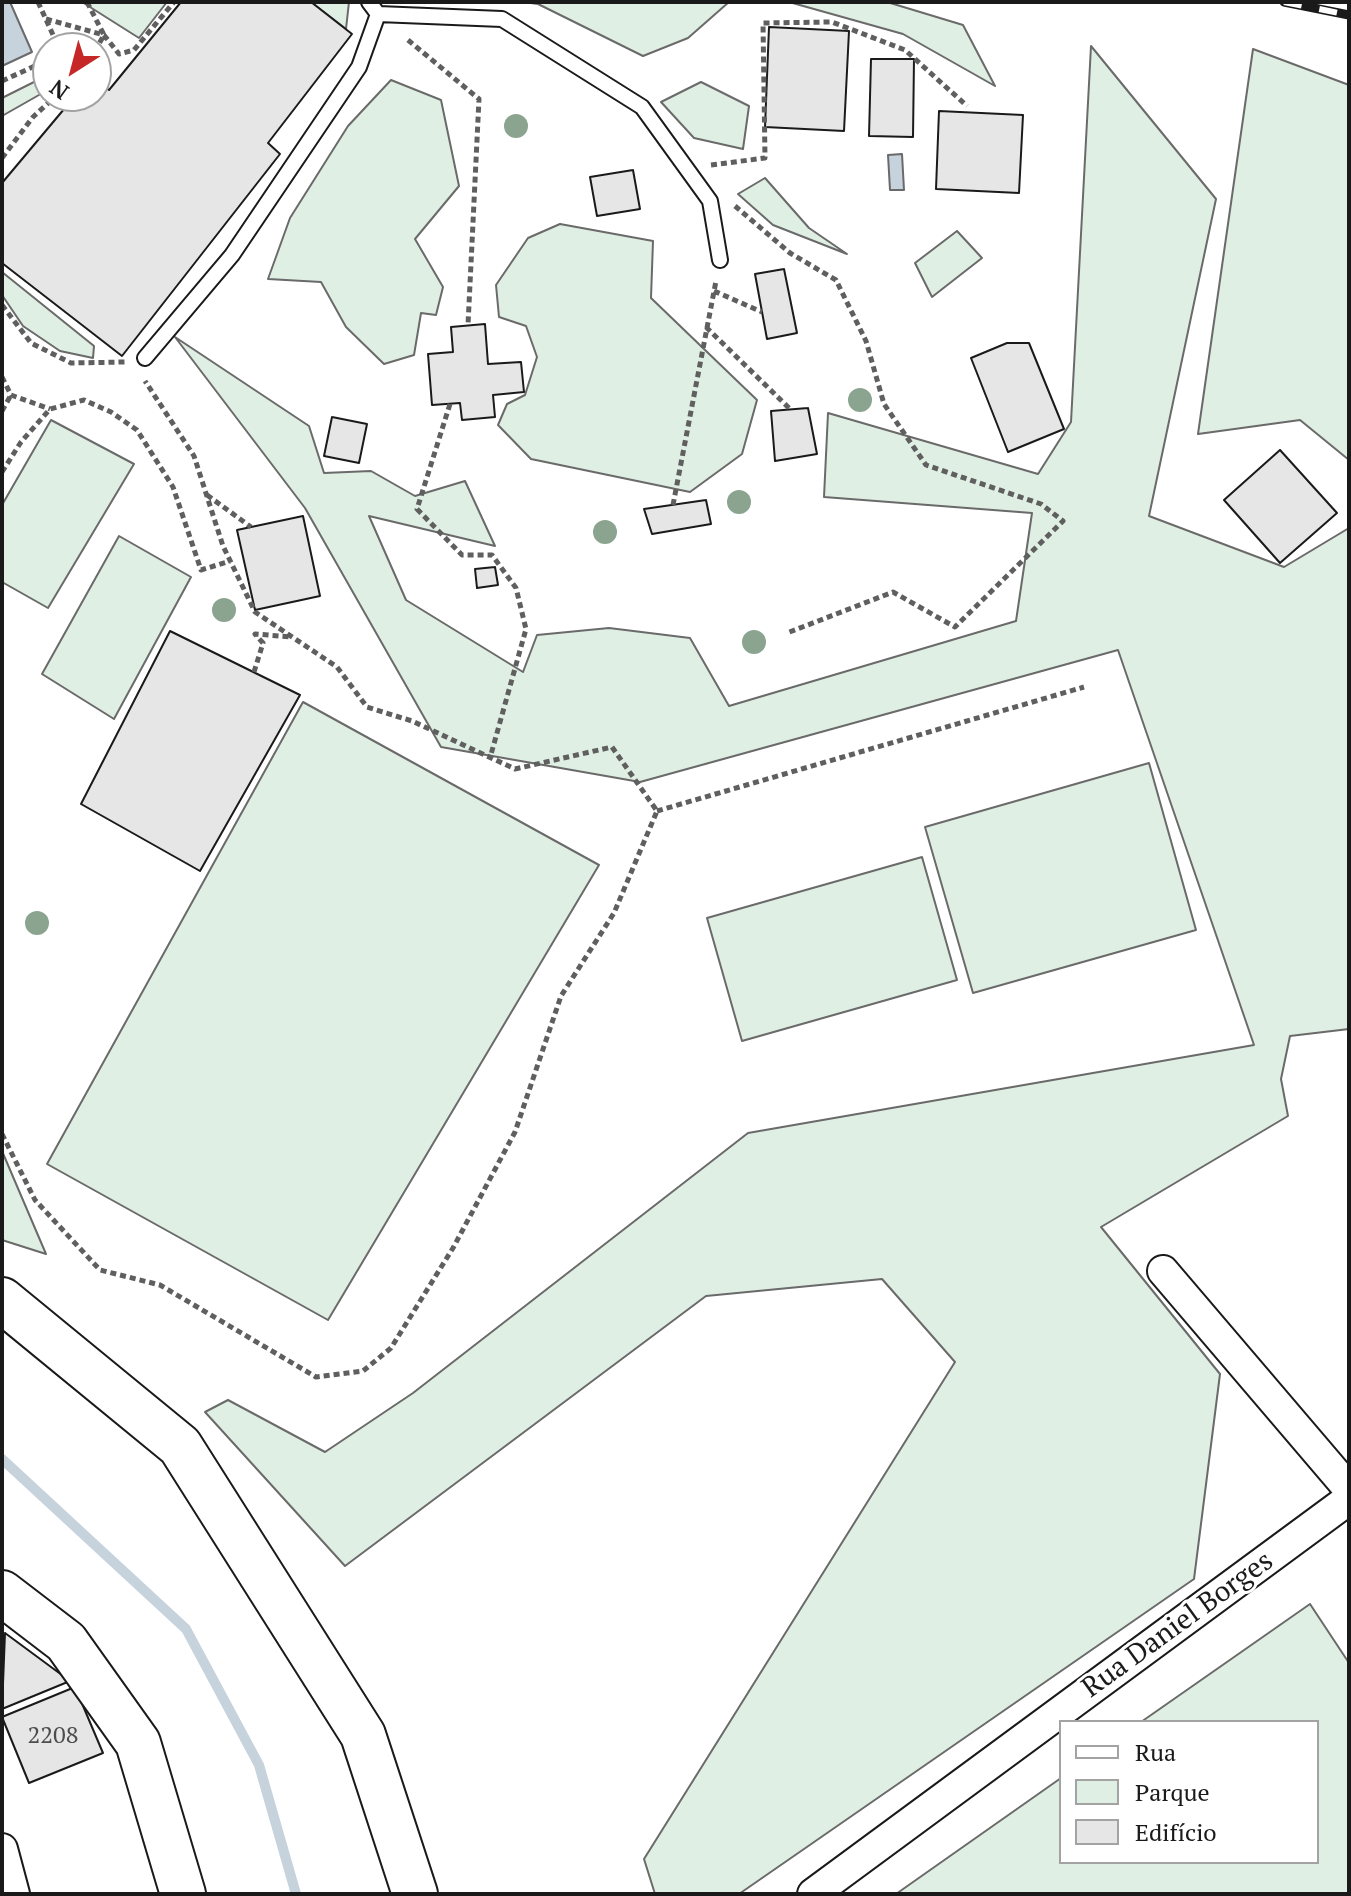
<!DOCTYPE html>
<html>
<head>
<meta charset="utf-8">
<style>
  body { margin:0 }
  #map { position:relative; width:1351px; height:1896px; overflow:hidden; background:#fff; font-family:"PT Serif",serif }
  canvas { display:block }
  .frame { position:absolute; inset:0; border:4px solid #1a1a1a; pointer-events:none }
  .legend { position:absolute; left:1059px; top:1720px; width:260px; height:144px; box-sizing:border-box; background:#fff; border:2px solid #a3a3a3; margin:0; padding:10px 14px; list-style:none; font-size:24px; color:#1a1a1a }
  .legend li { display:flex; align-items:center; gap:16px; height:40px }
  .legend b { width:40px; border:2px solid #a3a3a3 }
  .north { position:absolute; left:32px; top:32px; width:80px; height:80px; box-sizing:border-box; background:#fff; border:2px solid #a3a3a3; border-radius:50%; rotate:216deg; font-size:22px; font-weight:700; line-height:32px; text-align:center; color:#1a1a1a }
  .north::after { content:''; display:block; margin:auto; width:28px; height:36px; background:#c62828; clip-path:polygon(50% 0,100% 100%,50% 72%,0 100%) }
</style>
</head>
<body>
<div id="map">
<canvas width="1351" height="1896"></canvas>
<div class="frame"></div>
<ul class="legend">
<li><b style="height:10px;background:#fff"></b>Rua</li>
<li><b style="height:22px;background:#e0efe3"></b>Parque</li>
<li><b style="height:22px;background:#e6e6e6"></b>Edifício</li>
</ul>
<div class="north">N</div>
</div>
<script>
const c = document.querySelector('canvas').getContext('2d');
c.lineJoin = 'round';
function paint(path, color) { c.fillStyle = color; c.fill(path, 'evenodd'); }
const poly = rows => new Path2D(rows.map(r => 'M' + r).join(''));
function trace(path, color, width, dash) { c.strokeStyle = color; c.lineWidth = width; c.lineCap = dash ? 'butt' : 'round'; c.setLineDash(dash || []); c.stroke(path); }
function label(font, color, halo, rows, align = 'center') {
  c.font = font + ' "PT Serif",serif'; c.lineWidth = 6; c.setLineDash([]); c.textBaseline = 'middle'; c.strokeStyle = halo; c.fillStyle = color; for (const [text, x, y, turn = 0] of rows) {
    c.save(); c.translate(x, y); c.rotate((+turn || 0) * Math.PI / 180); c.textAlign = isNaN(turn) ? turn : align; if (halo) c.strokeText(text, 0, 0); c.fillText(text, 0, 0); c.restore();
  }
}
const green = poly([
  [82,2,167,2,139,38,82,2],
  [311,2,349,2,346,29,311,2],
  [523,2,729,2,688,38,643,56,538,4,523,2],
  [789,2,887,2,963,25,995,86,903,34,789,2],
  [1091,46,1216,199,1149,516,1284,567,1349,528,1349,1029,1290,1036,1281,1079,1288,1116,1101,1227,1220,1374,1194,1579,739,1894,655,1894,644,1859,955,1362,882,1279,706,1296,345,1566,205,1412,228,1400,325,1452,413,1393,748,1133,1254,1045,1118,650,640,782,441,747,305,508,175,337,309,426,324,473,371,471,415,496,465,481,495,546,369,516,406,600,523,672,537,635,609,628,690,638,729,706,1016,621,1032,513,824,497,828,413,1038,474,1071,422,1091,46],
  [1253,49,1349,85,1349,460,1300,420,1198,434,1253,49],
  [38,80,48,84,46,91,2,116,2,98,38,80],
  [391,80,441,100,459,186,415,239,443,287,436,315,421,313,414,355,384,364,346,327,321,282,268,279,290,218,348,126,391,80],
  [701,82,749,106,743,149,694,138,661,102,701,82],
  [765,178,809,228,847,254,773,225,738,194,765,178],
  [560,224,653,241,651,298,757,400,742,454,690,492,531,459,498,425,507,404,525,395,537,357,526,326,499,317,496,285,528,238,560,224],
  [957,231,982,258,932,297,915,263,957,231],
  [2,272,94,346,93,358,60,351,23,326,2,295,2,272],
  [51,420,134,464,48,608,2,582,2,505,51,420],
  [119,536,191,577,114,719,42,674,119,536],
  [303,702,599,865,328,1320,47,1164,303,702],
  [1149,763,1196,930,973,993,925,827,1149,763],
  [922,857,957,980,742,1041,707,918,922,857],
  [2,1151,46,1254,2,1240,2,1151],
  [1310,1604,1349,1663,1349,1894,896,1894,1061,1778,1061,1862,1317,1862,1317,1722,1141,1722,1310,1604]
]);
paint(green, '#e0efe3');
trace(green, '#6a6a6a', 2);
const water = poly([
  [2,2,10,2,32,52,2,66,2,2],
  [902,154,904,190,890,190,888,155,902,154]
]);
paint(water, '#c6d2dc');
trace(water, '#6a6a6a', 2);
trace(poly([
  [2,1459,186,1629,259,1765,296,1894]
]), '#c6d2dc', 10);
const building = poly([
  [181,2,311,2,352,34,268,143,280,154,122,356,2,263,2,183,75,96,96,96,96,81,109,90,181,2],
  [769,27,849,31,844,131,765,127,769,27],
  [871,59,914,59,913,137,869,136,871,59],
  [939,111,1023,115,1019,193,936,189,939,111],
  [633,170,640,209,597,216,590,177,633,170],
  [784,269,797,333,767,339,755,274,784,269],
  [485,324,488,364,521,362,524,392,493,395,495,417,462,420,460,403,432,405,428,354,453,352,451,327,485,324],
  [1007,343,1029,343,1064,429,1008,452,971,358,1007,343],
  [808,408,817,454,775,461,771,411,808,408],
  [332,417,367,424,359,463,324,456,332,417],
  [1280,450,1337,513,1280,563,1224,500,1280,450],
  [706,500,711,524,652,534,644,509,706,500],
  [303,516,320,596,255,610,237,530,303,516],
  [495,567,498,585,477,588,475,569,495,567],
  [170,631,300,695,200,871,81,804,170,631],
  [5,1633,70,1681,2,1709,5,1633],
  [75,1687,103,1753,29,1783,2,1717,75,1687]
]);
paint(building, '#e6e6e6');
trace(building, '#1a1a1a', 2);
const service = poly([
  [378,14,502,19,642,107,710,201,720,260],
  [145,358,232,255,359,67,378,14,369,2]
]);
const minor = poly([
  [1163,1271,1349,1489],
  [2,1849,14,1894],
  [813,1894,1349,1499]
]);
const primary = poly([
  [2,1300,180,1446,363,1735,415,1894],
  [2,1593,66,1642,138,1743,183,1894]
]);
trace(service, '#1a1a1a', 18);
trace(minor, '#1a1a1a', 34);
trace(primary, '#1a1a1a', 48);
trace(poly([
  [38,2,59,48],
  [87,2,104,35,96,49],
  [46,19,104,35,119,54,134,50,174,2],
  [408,40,479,99,468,325],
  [38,65,48,76],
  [2,81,48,60],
  [2,158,33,117,56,96],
  [711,165,765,158,763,23,832,22,905,50,967,106],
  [735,206,790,253,836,280,866,341,884,404,926,465,1041,504,1063,521,955,627,893,592,787,633],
  [714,291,762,312],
  [2,305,31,343,71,363,125,362],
  [706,327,790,409],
  [2,377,11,395,50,409],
  [450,404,417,509,462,555,492,555,516,588,526,629,490,758],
  [2,411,11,395],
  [2,472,21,442,50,409,84,400,111,412,137,430,173,487,201,570,230,561],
  [207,495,251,527],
  [673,505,716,281],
  [254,672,263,643,255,634,292,637],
  [657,811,1084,687],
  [2,1134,35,1200,100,1270,160,1285,316,1377,363,1371,391,1348,453,1248,515,1132,561,996,614,913,657,811,612,747,515,769,412,721,367,707,337,667,255,612,223,546,194,456,145,381]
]), '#5f5f5f', 5, [6, 4]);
trace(service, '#fff', 14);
trace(minor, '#fff', 30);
trace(primary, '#fff', 44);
const rail = poly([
  [1284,2,1349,15]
]);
trace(rail, '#1a1a1a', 9);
trace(rail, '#fff', 6, [18]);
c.fillStyle = '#8aa48f';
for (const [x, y] of [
  [516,126],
  [860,400],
  [739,502],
  [605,532],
  [224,610],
  [754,642],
  [37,923]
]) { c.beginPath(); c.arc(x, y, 12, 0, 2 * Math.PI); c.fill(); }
label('24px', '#4d4d4d', null, [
  ["2208",53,1736]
]);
label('28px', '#1a1a1a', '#fff', [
  ["Rua Daniel Borges",1178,1625,-36]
]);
</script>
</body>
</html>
